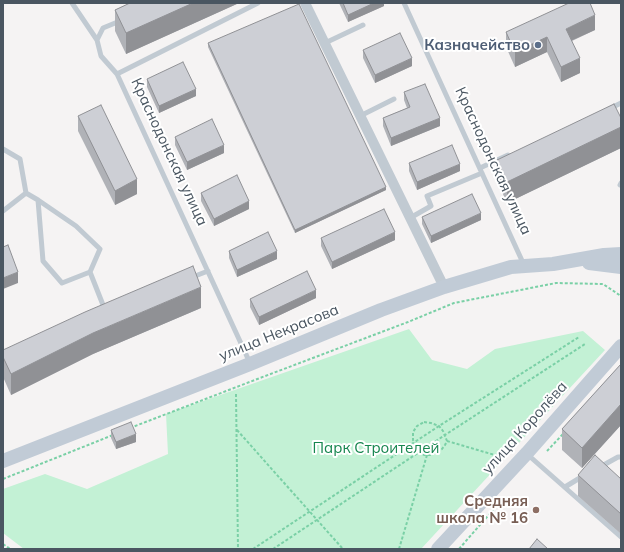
<!DOCTYPE html>
<html>
<head>
<meta charset="utf-8">
<style>
  body { margin:0 }
  #map { position:relative; width:624px; height:552px; overflow:hidden; background:#f5f3f3; font-family:Mulish,sans-serif }
  canvas { display:block }
  .frame { position:absolute; inset:0; border:4px solid #4a5661; pointer-events:none }
</style>
</head>
<body>
<div id="map">
<canvas width="624" height="552"></canvas>
<div class="frame"></div>
</div>
<script>
const c = document.querySelector('canvas').getContext('2d');
c.lineJoin = 'round';
function paint(path, color) { c.fillStyle = color; c.fill(path, 'evenodd'); }
const poly = rows => new Path2D(rows.map(r => 'M' + r).join(''));
function trace(path, color, width, dash) { c.strokeStyle = color; c.lineWidth = width; c.lineCap = dash ? 'butt' : 'round'; c.setLineDash(dash || []); c.stroke(path); }
function label(font, color, halo, rows, align = 'center') {
  c.font = font + ' Mulish,sans-serif'; c.lineWidth = 4; c.setLineDash([]); c.textBaseline = 'middle'; c.strokeStyle = halo; c.fillStyle = color; for (const [text, x, y, turn = 0] of rows) {
    c.save(); c.translate(x, y); c.rotate((+turn || 0) * Math.PI / 180); c.textAlign = isNaN(turn) ? turn : align; if (halo) c.strokeText(text, 0, 0); c.fillText(text, 0, 0); c.restore();
  }
}
paint(poly([
  [409,329,432,360,467,369,495,349,583,331,605,350,421,549,24,549,3,533,3,489,45,474,87,489,168,454,166,414]
]), '#c3f1d5');
trace(poly([
  [236,394,238,549],
  [424,422,431,423,439,426,443,431,447,441,445,445,442,449,430,455,424,455,419,452,413,440,413,432,417,426,424,422],
  [130,428,260,378,408,322,454,303,556,283,603,284,621,296],
  [237,430,343,549],
  [447,441,505,458],
  [547,451,563,434],
  [3,479,113,435],
  [3,544,10,549],
  [253,549,439,426,579,337],
  [273,549,445,435,585,344],
  [399,549,427,455],
  [459,549,493,510]
]), '#7ad0a6', 2, [3, 2]);
trace(poly([
  [72,3,97,40],
  [404,3,524,265],
  [325,43,363,25],
  [117,74,101,56,97,40,103,28,120,21],
  [609,109,621,103],
  [360,116,394,99],
  [3,149,20,159,26,193,38,200,43,261,62,283,90,272,105,310],
  [480,168,508,155],
  [620,185,621,183],
  [38,200,76,226,100,249,90,272],
  [3,211,26,193],
  [410,218,431,206,427,196,482,173],
  [190,278,208,271],
  [250,363,117,74,258,3],
  [527,454,621,537],
  [600,467,618,457,621,457],
  [565,487,583,476]
]), '#c1cad2', 5);
trace(poly([
  [305,3,444,287]
]), '#c1cad2', 10);
trace(poly([
  [589,263,621,267],
  [3,461,250,364,381,310,444,287,511,267,553,264,604,255,621,254],
  [438,549,527,453,621,346]
]), '#c1cbd6', 14);
paint(poly([
  [130,3,239,3,126,54,115,31,115,10],
  [339,3,384,3,384,6,348,22],
  [595,30,572,41,580,73,561,82,547,52,515,67,506,47,506,32],
  [208,43,386,190,295,233,208,47],
  [363,50,412,66,375,83,363,58],
  [147,79,196,96,159,113,147,87],
  [404,92,440,126,391,146,383,126,383,118,407,108,404,100],
  [78,116,137,194,115,205,78,131],
  [621,118,621,148,507,203,497,181,497,160],
  [175,137,224,153,187,170,175,145],
  [409,163,460,171,417,190,409,171],
  [201,193,249,209,214,226,201,201],
  [422,217,481,220,431,243,422,224],
  [321,238,395,240,332,269,321,246],
  [229,251,277,259,237,277,229,258],
  [316,298,259,325,250,307,250,299],
  [201,308,93,354,11,395,3,377,3,350],
  [621,364,621,425,582,468,562,450,562,429],
  [111,430,136,442,116,449,111,438],
  [578,475,621,479,621,534,578,496]
]), '#b0b2b7');
paint(poly([
  [193,3,239,3,126,54,126,33],
  [374,3,384,3,384,6,348,22,348,15],
  [595,15,595,30,566,43,566,29],
  [547,37,547,52,515,67,515,52],
  [412,58,412,66,375,83,375,75],
  [580,58,580,73,561,82,561,67],
  [196,89,196,96,159,113,159,106],
  [440,118,440,126,391,146,391,138],
  [621,127,621,148,507,203,507,182],
  [224,145,224,153,187,170,187,162],
  [460,164,460,171,417,190,417,182],
  [137,179,137,194,115,205,115,191],
  [386,187,386,190,295,233,295,230],
  [249,201,249,209,214,226,214,219],
  [481,213,481,220,431,243,431,236],
  [395,232,395,240,332,269,332,262],
  [277,251,277,259,237,277,237,270],
  [18,272,18,283,3,289,3,278],
  [201,287,201,308,93,354,11,395,11,374,93,333],
  [316,290,316,298,259,325,259,317],
  [621,404,621,425,582,468,582,448],
  [136,434,136,442,116,449,116,442]
]), '#909195');
const building = poly([
  [130,3,193,3,126,33,115,10,130,3],
  [343,3,374,3,348,15,343,3],
  [569,3,590,3,595,15,566,29,580,58,561,67,547,37,515,52,506,32,569,3],
  [299,4,386,187,295,230,208,43,299,4],
  [400,33,412,58,375,75,363,50,400,33],
  [183,62,196,89,159,106,147,79,183,62],
  [425,84,440,118,391,138,383,118,410,107,404,92,425,84],
  [614,104,621,118,621,127,507,182,497,160,614,104],
  [101,105,137,179,115,191,78,116,101,105],
  [212,119,224,145,187,162,175,137,212,119],
  [452,145,460,164,417,182,409,163,452,145],
  [237,175,249,201,214,219,201,193,237,175],
  [472,194,481,213,431,236,422,217,472,194],
  [384,209,395,232,332,262,321,238,384,209],
  [268,232,277,251,237,270,229,251,268,232],
  [8,245,18,272,3,278,3,247,8,245],
  [193,266,201,287,93,333,11,374,3,357,3,350,85,312,193,266],
  [307,271,316,290,259,317,250,299,307,271],
  [621,364,621,404,582,448,562,429,621,364],
  [131,422,136,434,116,442,111,430,131,422],
  [595,455,621,479,621,514,578,475,595,455],
  [537,539,548,549,529,549,537,539]
]);
paint(building, '#cdcfd5');
trace(building, '#909195', 1);
for (const [x, y, r, color] of [
  [538,45,4,"#5c6f8a"],
  [536,510,4,"#8d6e63"]
]) { const dot = new Path2D(); dot.arc(x, y, r, 0, 2 * Math.PI); c.fillStyle = color; c.fill(dot); trace(dot, '#fff', 1.5); }
label('bold 15px', '#4e5e75', '#fff', [
  ["Казначейство",530,45]
], 'right');
label('15px', '#4a5661', '#fff', [
  ["Краснодонская улица",169,152,65],
  ["Краснодонская улица",493,161,65],
  ["улица Некрасова",279,333,-22],
  ["улица Королёва",525,428,-48]
]);
label('15px', '#17864f', '#fff', [
  ["Парк Строителей",376,448]
]);
label('bold 15px', '#785e54', '#fff', [
  ["Средняя",528,501],
  ["школа № 16",528,518]
], 'right');
</script>
</body>
</html>
